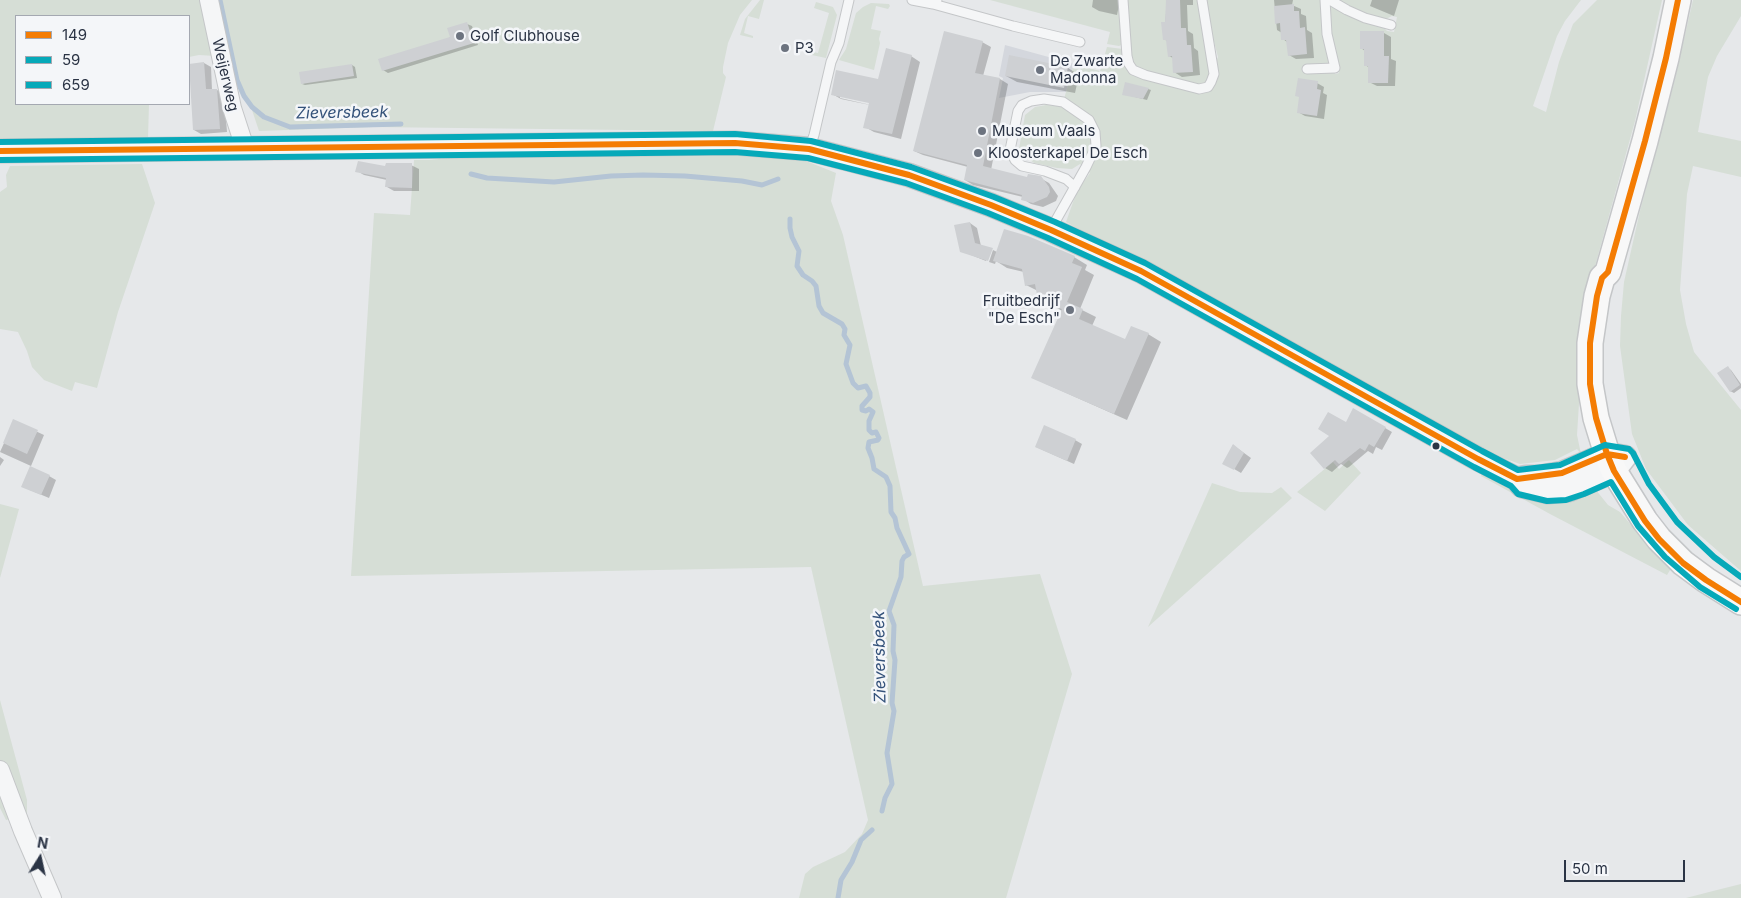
<!DOCTYPE html>
<html>
<head>
<meta charset="utf-8">
<style>
  body { margin:0 }
  #map { position:relative; width:1741px; height:898px; overflow:hidden; background:#e6e8ea; font-family:Inter,sans-serif }
  canvas { display:block }
  .legend { position:absolute; left:15px; top:15px; width:175px; height:90px; box-sizing:border-box; background:#f4f6f9; border:1px solid #a4a8b1; margin:0; padding:6px 9px; list-style:none; font-size:15px; color:#2b3445 }
  .legend li { display:flex; align-items:center; gap:10px; height:25px }
  .legend b { width:25px; border:1px solid #a4a8b1 }
  .north { position:absolute; left:15px; top:833px; width:50px; height:50px; -webkit-text-stroke:4px #f4f6f9; paint-order:stroke; rotate:10deg; font-size:14px; font-weight:700; line-height:20px; text-align:center; color:#2b3445 }
  .north::after { content:''; display:block; margin:auto; width:18px; height:22px; background:#2b3445; clip-path:polygon(50% 0,100% 100%,50% 72%,0 100%) }
  .scale { position:absolute; left:1564px; top:860px; width:121px; height:22px; box-sizing:border-box; border:2px solid #2b3445; border-top:0; padding-left:6px; font-size:15px; line-height:18px; white-space:nowrap; color:#2b3445; -webkit-text-stroke:4px #f4f6f9; paint-order:stroke }
</style>
</head>
<body>
<div id="map">
<canvas width="1741" height="898"></canvas>
<ul class="legend">
<li><b style="height:6px;background:#f47c03"></b>149</li>
<li><b style="height:6px;background:#06a9b9"></b>59</li>
<li><b style="height:6px;background:#06a9b9"></b>659</li>
</ul>
<div class="north">N</div>
<div class="scale">50 m</div>
</div>
<script>
const c = document.querySelector('canvas').getContext('2d');
c.lineJoin = 'round';
function paint(path, color) { c.fillStyle = color; c.fill(path, 'evenodd'); }
const poly = rows => new Path2D(rows.map(r => 'M' + r).join(''));
function trace(path, color, width, dash) { c.strokeStyle = color; c.lineWidth = width; c.lineCap = dash ? 'butt' : 'round'; c.setLineDash(dash || []); c.stroke(path); }
function label(font, color, halo, rows, align = 'center') {
  c.font = font + ' Inter,sans-serif'; c.lineWidth = 5; c.setLineDash([]); c.textBaseline = 'middle'; c.strokeStyle = halo; c.fillStyle = color; for (const [text, x, y, turn = 0] of rows) {
    c.save(); c.translate(x, y); c.rotate((+turn || 0) * Math.PI / 180); c.textAlign = isNaN(turn) ? turn : align; if (halo) c.strokeText(text, 0, 0); c.fillText(text, 0, 0); c.restore();
  }
}
paint(poly([
  [1005,45,1074,64,1066,92,1030,92,999,98,1003,78,999,76]
]), '#d4d7dd');
paint(poly([
  [0,0,752,0,740,15,728,43,723,67,723,73,726,77,713,131,373,127,259,131,249,101,215,56,199,55,189,57,189,16,16,16,16,104,149,104,148,138,0,141],
  [760,0,764,0,759,19,748,16,744,33,753,36,753,38,740,35,745,19],
  [990,0,1121,0,1123,44,1119,46,1107,44,1110,32],
  [1126,0,1198,0,1210,71,1210,77,1205,83,1201,85,1142,72,1131,64],
  [1204,0,1322,0,1330,58,1335,74,1339,73,1331,41,1329,4,1383,27,1387,31,1394,32,1397,17,1392,16,1386,19,1372,18,1336,0,1581,0,1565,21,1557,36,1533,106,1546,112,1559,62,1573,24,1597,0,1662,0,1635,121,1580,321,1578,354,1580,388,1577,435,1581,454,1577,449,1555,460,1520,464,1500,457,1163,276,1066,222,1077,191,1090,173,1080,164,1072,169,1057,168,1034,163,1026,157,1019,149,1025,115,1035,107,1046,105,1062,106,1074,64,1100,71,1107,47,1123,49,1126,66,1201,91,1218,57,1214,42,1211,39],
  [1693,0,1741,0,1741,16,1717,56,1708,77,1698,132,1741,141,1741,177,1693,166,1687,194,1680,290,1686,324,1694,352,1741,410,1741,571,1688,525,1646,469,1632,434,1620,346,1621,316,1624,282,1640,211,1673,87],
  [816,2,833,7,837,15,826,58,807,54,808,51,818,53,829,13,814,8],
  [871,3,889,4,890,6,888,9,876,6,871,29,881,31,879,39,880,43,874,70,839,60,846,49,856,13,863,7],
  [699,153,796,157,836,173,831,201,843,235,923,586,1040,574,1072,674,1006,898,799,898,805,874,813,867,845,852,862,834,868,820,811,567,351,576,374,213,410,215,414,160,429,160,459,157],
  [142,164,155,203,118,312,97,388,75,382,72,391,44,380,32,367,27,351,18,332,0,329,0,192,7,187,6,175,10,166],
  [1349,460,1361,473,1325,511,1297,492,1333,462,1339,469],
  [1482,474,1596,490,1608,505,1620,512,1650,547,1672,567,1667,575,1550,514,1481,476],
  [1212,483,1240,492,1272,493,1281,487,1292,498,1148,627],
  [0,504,19,509,0,578],
  [0,700,27,800,27,815,6,820,0,808],
  [1741,884,1741,898,1686,898,1713,891]
]), '#d6ded6');
paint(poly([
  [1093,0,1120,0,1117,15,1099,11,1092,7],
  [1167,0,1193,0,1193,5,1187,5,1188,31,1193,34,1194,48,1198,51,1200,75,1182,77,1174,72,1173,58,1169,56,1167,41,1164,39],
  [1274,0,1293,0,1292,5,1301,9,1301,14,1306,16,1307,30,1312,33,1314,58,1296,59,1289,55,1287,42,1283,39,1282,33,1277,30],
  [1372,0,1399,0,1394,16,1370,6],
  [467,24,472,26,478,45,388,73,383,70,451,37],
  [1384,33,1391,37,1391,59,1396,61,1395,86,1377,86,1369,82,1370,68,1365,65,1365,51,1361,48],
  [982,42,991,47,983,76,1000,79,1008,84,991,170,1028,179,1040,178,1049,183,1058,196,1056,201,1043,207,1031,204,1023,199,1023,197,973,185,965,180,968,167,923,155,914,151],
  [911,56,920,62,901,139,874,132,865,127,870,105,841,99,832,94,879,80],
  [840,95,876,103,875,106,840,98],
  [1010,56,1068,68,1079,75,1075,93,1017,82,1006,76],
  [204,63,211,67,212,90,217,90,224,94,227,132,201,134,194,130],
  [352,65,355,67,357,78,305,85,302,84],
  [1317,83,1324,87,1323,93,1327,95,1324,119,1305,116,1298,112],
  [1148,89,1151,90,1147,100,1123,94],
  [411,165,419,169,419,191,394,191,387,187,387,180,364,175,357,171],
  [970,223,977,228,981,246,991,249,986,261,961,251],
  [993,250,997,252,1074,257,1087,265,1085,270,1094,275,1080,309,1096,317,1092,326,1125,341,1148,334,1161,342,1127,420,1046,384,1033,377,1062,311,1039,299,1038,291,1026,285,1024,272,1007,268,996,261,995,264,989,262],
  [1728,368,1731,370,1741,384,1741,388,1734,393,1730,391],
  [1354,410,1392,432,1382,450,1376,447,1373,454,1368,451,1349,467,1347,468,1341,464,1332,472,1325,468],
  [14,421,44,435,31,466,0,452],
  [1075,440,1082,444,1074,464,1036,447],
  [1233,445,1251,458,1241,473,1224,463],
  [0,457,4,460,0,466],
  [49,476,56,480,49,498,30,490]
]), '#0003');
trace(poly([
  [220,0,237,80,244,96,252,107,264,117,290,127,401,124],
  [471,174,487,178,554,182,611,176,643,175,685,176,742,181,762,185,778,179],
  [790,219,790,228,792,237,799,251,797,266,803,275,812,281,816,286,819,306,823,313,842,324,845,329,844,335,850,345,846,364,853,383,858,388,866,386,870,393,870,397,862,406,862,410,866,411,869,409,873,412,869,421,869,430,872,433,876,432,879,438,878,440,869,442,868,448,872,458,874,469,886,477,890,486,891,512,895,518,897,528,909,554,904,557,902,561,901,577,889,611,894,625,893,651,895,660,892,703,894,711,887,753,892,784,885,798,882,811],
  [838,898,841,880,852,862,861,840,872,830]
]), '#b4c4d5', 5);
paint(poly([
  [1166,0,1180,0,1181,28,1186,28,1187,45,1191,45,1193,72,1173,73,1172,56,1168,57,1166,40,1163,40,1161,22,1165,22],
  [1294,4,1294,11,1299,11,1300,28,1305,27,1307,54,1288,56,1286,40,1281,40,1280,23,1275,24,1274,6],
  [467,22,474,43,382,71,378,59,450,37,447,28],
  [944,31,983,41,975,73,1000,78,983,166,1027,177,1028,174,1041,176,1049,187,1050,192,1047,197,1033,203,1021,200,1022,195,964,180,967,165,913,151],
  [1360,31,1384,31,1384,56,1389,56,1388,83,1368,83,1368,66,1364,66,1364,49,1360,49],
  [886,48,912,55,892,134,863,128,869,103,831,95,836,70,878,79],
  [1009,55,1068,67,1064,88,1005,76],
  [204,62,206,89,217,89,220,129,193,130,189,64],
  [352,64,354,76,301,84,299,72],
  [1298,78,1318,81,1317,89,1321,90,1317,116,1297,113,1299,97,1295,96],
  [1125,82,1149,88,1143,99,1122,95],
  [358,161,385,166,386,163,412,163,412,188,385,187,386,178,355,172],
  [970,222,975,243,993,248,988,261,960,252,954,225],
  [1004,229,1028,236,1075,256,1072,263,1082,267,1067,302,1083,309,1079,319,1125,339,1131,326,1149,333,1114,414,1031,378,1062,309,1038,300,1035,284,1025,286,1022,269,993,261],
  [1728,366,1740,385,1730,392,1717,373],
  [1353,408,1386,427,1374,447,1369,444,1365,451,1360,448,1341,463,1339,464,1335,460,1324,469,1310,453,1329,436,1318,429,1328,412,1346,422],
  [13,419,38,430,27,454,3,443],
  [1044,425,1076,439,1067,461,1035,447],
  [1233,444,1244,453,1234,470,1222,464],
  [30,466,50,475,41,495,21,487]
]), '#ced0d3');
const service = poly([
  [912,0,933,4,937,0],
  [1123,0,1127,56,1129,64,1133,70,1145,75,1199,89,1208,87,1211,82,1214,74,1202,0],
  [1330,0,1347,10,1365,18,1391,25],
  [933,4,1013,26,1080,42],
  [1307,69,1335,68,1327,34,1325,0],
  [809,149,814,135,831,62,839,43,849,0],
  [1051,229,1086,167,1096,146,1095,132,1089,120,1063,102,1044,99,1031,101,1022,105,1018,111,1010,150,1015,160,1022,166,1045,171,1066,179,1075,187]
]);
const minor = poly([
  [209,0,232,108,245,148],
  [0,770,23,831,52,898]
]);
const tertiary = poly([
  [0,151,735,143,809,149,909,175,991,205,1051,230,1141,271,1478,459,1517,479,1522,486,1548,492,1569,490,1614,471,1625,457,1607,454,1562,473,1539,477,1526,477,1517,479]
]);
const secondary = poly([
  [1678,0,1666,58,1645,141,1608,272,1602,278,1597,296,1590,343,1590,384,1596,418,1607,454,1614,471,1645,521,1659,539,1683,563,1706,580,1741,602]
]);
trace(service, '#c4c6c8', 11);
trace(minor, '#c4c6c8', 20);
trace(tertiary, '#c4c6c8', 25);
trace(secondary, '#c4c6c8', 28);
trace(service, '#f5f6f7', 9);
trace(minor, '#f5f6f7', 18);
trace(tertiary, '#f5f6f7', 22);
trace(secondary, '#f8f8f8', 25);
trace(poly([
  [1678,0,1666,58,1645,141,1608,272,1602,278,1597,296,1590,343,1590,384,1596,418,1607,454,1614,471,1645,521,1659,539,1683,563,1706,580,1741,602],
  [0,151,735,143,809,149,909,175,991,205,1051,230,1141,271,1478,459,1517,479,1562,473,1607,454,1625,457]
]), '#f47c03', 6);
trace(poly([
  [0,160,735,152,808,158,906,183,988,213,1048,238,1137,279,1474,467,1511,486,1518,494,1547,501,1566,500,1584,494,1611,482,1638,526,1665,557,1700,587,1736,609]
]), '#06a9b9', 6);
trace(poly([
  [0,142,735,134,811,141,911,167,994,197,1055,222,1145,263,1482,451,1518,470,1560,465,1605,445,1629,449,1633,453,1649,484,1677,522,1714,557,1741,577]
]), '#06a9b9', 6);
for (const [x, y, r, color] of [
  [460,36,5,"#6c737f"],
  [785,48,5,"#6c737f"],
  [1040,70,5,"#6c737f"],
  [982,131,5,"#6c737f"],
  [978,153,5,"#6c737f"],
  [1070,310,5,"#6c737f"],
  [1436,446,4.5,"#2b3445"]
]) { const dot = new Path2D(); dot.arc(x, y, r, 0, 2 * Math.PI); c.fillStyle = color; c.fill(dot); trace(dot, '#f4f6f9', 2); }
label('15px', '#2b3445', '#f4f6f9', [
  ["Golf Clubhouse",470,36],
  ["P3",795,48],
  ["De Zwarte",1050,61],
  ["Madonna",1050,78],
  ["Museum Vaals",992,131],
  ["Kloosterkapel De Esch",988,153],
  ["Fruitbedrijf",1060,301,"right"],
  ["\"De Esch\"",1060,318,"right"]
], 'left');
label('15px', '#2b3445', '#f4f6f9', [
  ["Weijerweg",225,75,77]
]);
label('italic 16px', '#34527a', '#f4f6f9', [
  ["Zieversbeek",342,113,-1],
  ["Zieversbeek",880,657,-91]
]);
</script>
</body>
</html>
